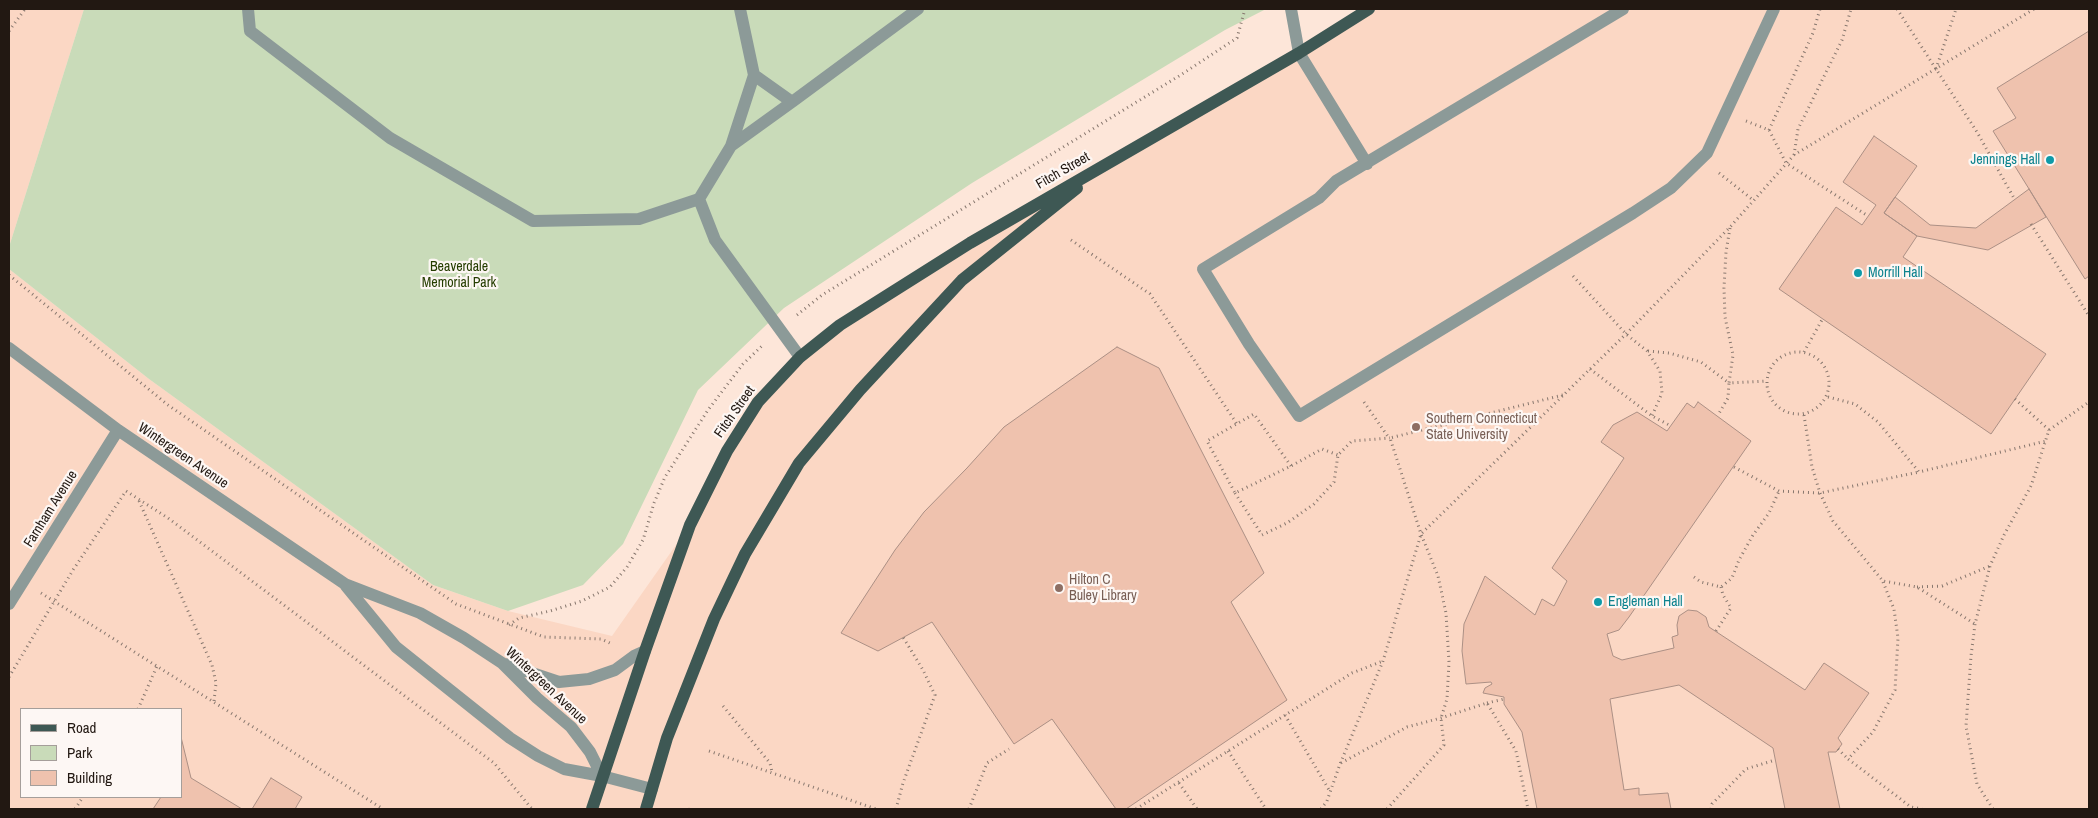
<!DOCTYPE html>
<html>
<head>
<meta charset="utf-8">
<style>
  body { margin:0 }
  #map { position:relative; width:2098px; height:818px; overflow:hidden; background:#fde6d9; font-family:"Archivo Narrow",sans-serif }
  canvas { display:block }
  .frame { position:absolute; inset:0; border:10px solid #221812; pointer-events:none }
  .legend { position:absolute; left:20px; top:708px; width:162px; height:90px; box-sizing:border-box; background:#fdf7f4; border:1px solid #a59e9a; margin:0; padding:6px 9px; list-style:none; font-size:15px; color:#221812 }
  .legend li { display:flex; align-items:center; gap:10px; height:25px }
  .legend b { width:25px; border:1px solid #a59e9a }
</style>
</head>
<body>
<div id="map">
<canvas width="2098" height="818"></canvas>
<div class="frame"></div>
<ul class="legend">
<li><b style="height:6px;background:#3e5854"></b>Road</li>
<li><b style="height:14px;background:#c9dbb9"></b>Park</li>
<li><b style="height:14px;background:#efc2ae"></b>Building</li>
</ul>
</div>
<script>
const c = document.querySelector('canvas').getContext('2d');
c.lineJoin = 'round';
function paint(path, color) { c.fillStyle = color; c.fill(path, 'evenodd'); }
const poly = rows => new Path2D(rows.map(r => 'M' + r).join(''));
function trace(path, color, width, dash) { c.strokeStyle = color; c.lineWidth = width; c.lineCap = dash ? 'butt' : 'round'; c.setLineDash(dash || []); c.stroke(path); }
function label(font, color, halo, rows, align = 'center') {
  c.font = font + ' "Archivo Narrow",sans-serif'; c.lineWidth = 4.5; c.setLineDash([]); c.textBaseline = 'middle'; c.strokeStyle = halo; c.fillStyle = color; for (const [text, x, y, turn = 0] of rows) {
    c.save(); c.translate(x, y); c.rotate((+turn || 0) * Math.PI / 180); c.textAlign = isNaN(turn) ? turn : align; if (halo) c.strokeText(text, 0, 0); c.fillText(text, 0, 0); c.restore();
  }
}
paint(poly([
  [9,9,84,9,9,247],
  [1369,9,2089,9,2089,809,9,809,9,269,149,379,433,585,508,611,612,636,690,525,758,402,840,325],
  [21,709,181,709,181,797,21,797]
]), '#fbd7c4');
paint(poly([
  [84,9,1266,9,1225,30,972,183,784,308,698,390,623,544,583,585,508,611,433,585,149,379,9,269,9,247]
]), '#c9dbb9');
const building = poly([
  [2089,31,2089,276,2085,279,1993,131,2016,118,1997,88,2089,31],
  [1874,136,1917,166,1884,213,1917,236,1903,257,2046,354,1991,434,1779,289,1836,207,1862,225,1876,205,1843,182,1874,136],
  [2029,189,2046,217,1988,250,1917,236,1884,213,1895,197,1930,225,1976,228,2029,189],
  [1117,347,1159,368,1264,573,1231,602,1287,700,1126,809,1116,809,1052,719,1014,744,932,622,878,651,841,633,895,550,924,512,967,468,1004,427,1117,347],
  [1698,402,1751,441,1629,617,1619,630,1607,634,1613,656,1622,660,1674,648,1672,637,1678,635,1677,625,1679,616,1688,610,1697,611,1706,617,1709,627,1805,690,1824,663,1869,693,1838,738,1842,744,1836,752,1828,752,1840,809,1785,809,1773,748,1679,685,1610,699,1624,790,1639,788,1639,795,1668,793,1671,809,1537,809,1522,732,1504,704,1504,697,1483,693,1485,688,1492,684,1491,682,1466,684,1462,651,1464,624,1485,576,1535,615,1542,599,1554,606,1567,581,1552,568,1624,458,1601,442,1613,425,1637,412,1667,431,1687,403,1694,408,1698,402],
  [181,737,191,778,242,809,153,809,161,797,181,797,181,737],
  [271,778,302,797,295,809,252,809,271,778]
]);
paint(building, '#efc2ae');
trace(building, '#ac9085', 1);
trace(poly([
  [1897,9,1977,132,2015,200],
  [9,31,25,9],
  [1936,69,1956,9],
  [1746,121,1769,130,1786,163,1868,216],
  [1769,130,1813,33,1820,9],
  [1794,155,1798,129,1842,40,1851,9],
  [1719,173,1753,200],
  [2031,224,2089,316],
  [1730,228,1726,252,1724,288,1725,317,1733,355,1729,383,1766,381],
  [1071,240,1150,294,1237,424],
  [9,275,168,405,456,604,544,637,601,639,612,644],
  [1573,276,1626,334,1647,351,1660,371,1662,393,1652,416],
  [797,315,822,295,1179,76,1237,38,1245,9],
  [1648,351,1669,353,1701,362,1729,383,1728,398,1718,415],
  '1767 383a31 31 0 1 1 62 0a31 31 0 1 1-62 0Z',
  [1804,352,1823,318],
  [1590,369,1652,416,1671,426],
  [1828,397,1855,404,1878,422,1919,472,2046,441],
  [2015,399,2049,430],
  [1364,402,1389,438],
  [1804,415,1812,467,1820,493,1833,521,1883,581,1917,587,1975,624],
  [1291,466,1254,414,1207,441,1235,493,1291,466,1322,449,1338,455],
  [1734,467,1779,491,1820,493,1919,472],
  [1235,493,1262,535,1287,523,1314,504,1334,482,1338,455,1352,441,1390,438],
  [139,501,212,665,216,683,214,701],
  [1694,577,1701,582,1721,587,1732,578,1739,560,1753,535,1769,513,1779,491],
  [1883,582,1894,609,1898,638,1895,690,1873,732,1848,759,1911,807,1922,809],
  [1917,587,1942,586,1990,566],
  [41,593,383,809],
  [509,625,519,618,550,611,582,601,610,587,627,567,643,540,654,503,665,477,708,410,743,364,764,344],
  [1716,631,1731,608,1723,595,1721,587],
  [9,677,73,570,126,491,168,518,494,763,532,809],
  [1487,703,1504,699],
  [723,706,770,763,772,772],
  [138,709,157,666],
  [1285,715,1329,790],
  [1838,749,1848,759],
  [709,751,876,809],
  [1228,751,1266,809],
  [1341,763,1407,727,1441,718,1487,703,1516,751,1528,809],
  [1179,783,1197,809],
  [75,809,83,797],
  [690,809,691,805],
  [896,809,903,783,935,695,923,670,903,637],
  [969,809,987,763,1009,749],
  [1136,809,1352,673,1383,661],
  [1321,809,1327,801,1340,764,1383,661,1421,534,1626,334,1731,226,1794,155,2034,9],
  [1387,809,1444,745,1441,718,1447,699,1449,662,1446,613,1438,576,1421,534,1390,438,1563,395],
  [1711,809,1712,804,1746,769,1775,760],
  [1993,809,1977,784,1966,726,1971,656,1975,624,1990,566,2004,535,2031,486,2049,430,2089,402]
]), '#87776e', 3, [1, 4]);
trace(poly([
  [248,9,250,31,390,138,533,221,639,219,699,199,731,146,754,75,740,9],
  [1291,9,1299,53,1367,164],
  [1623,9,1336,181,1319,198,1203,269,1249,344,1299,416,1633,213,1671,188,1707,153,1774,9],
  [754,75,792,102,918,9],
  [731,146,792,102],
  [699,199,715,240,800,357],
  [9,348,118,430,345,584,420,613,464,638,502,663,537,698,571,727,590,752,602,776],
  [346,586,396,647,510,738,538,756,564,769,602,776,652,789],
  [9,604,118,430],
  [505,664,559,682,589,679,615,670,634,656,645,651]
]), '#8c9a98', 12);
trace(poly([
  [592,809,645,651,690,525,727,451,758,402,800,357,840,325,970,243,1299,53,1369,9],
  [646,809,667,738,714,619,745,554,799,463,860,390,962,280,1077,188]
]), '#3e5854', 12);
for (const [x, y, r, color] of [
  [2050,160,5,"#0f9aa8"],
  [1858,273,5,"#0f9aa8"],
  [1416,427,5,"#8d6e63"],
  [1059,588,5,"#8d6e63"],
  [1598,602,5,"#0f9aa8"]
]) { const dot = new Path2D(); dot.arc(x, y, r, 0, 2 * Math.PI); c.fillStyle = color; c.fill(dot); trace(dot, '#fdf7f4', 2); }
label('14px', '#0d838f', '#fdf7f4', [
  ["Jennings Hall",2040,160,"right"],
  ["Morrill Hall",1868,273],
  ["Engleman Hall",1608,602]
], 'left');
label('14px', '#221812', '#fdf7f4', [
  ["Fitch Street",1063,171,-30],
  ["Fitch Street",735,412,-55],
  ["Wintergreen Avenue",183,456,34],
  ["Farnham Avenue",51,509,-58],
  ["Wintergreen Avenue",546,686,43]
]);
label('14px', '#253d00', '#fdf7f4', [
  ["Beaverdale",459,267],
  ["Memorial Park",459,283]
]);
label('14px', '#785e54', '#fdf7f4', [
  ["Southern Connecticut",1426,419],
  ["State University",1426,435],
  ["Hilton C",1069,580],
  ["Buley Library",1069,596]
], 'left');
</script>
</body>
</html>
